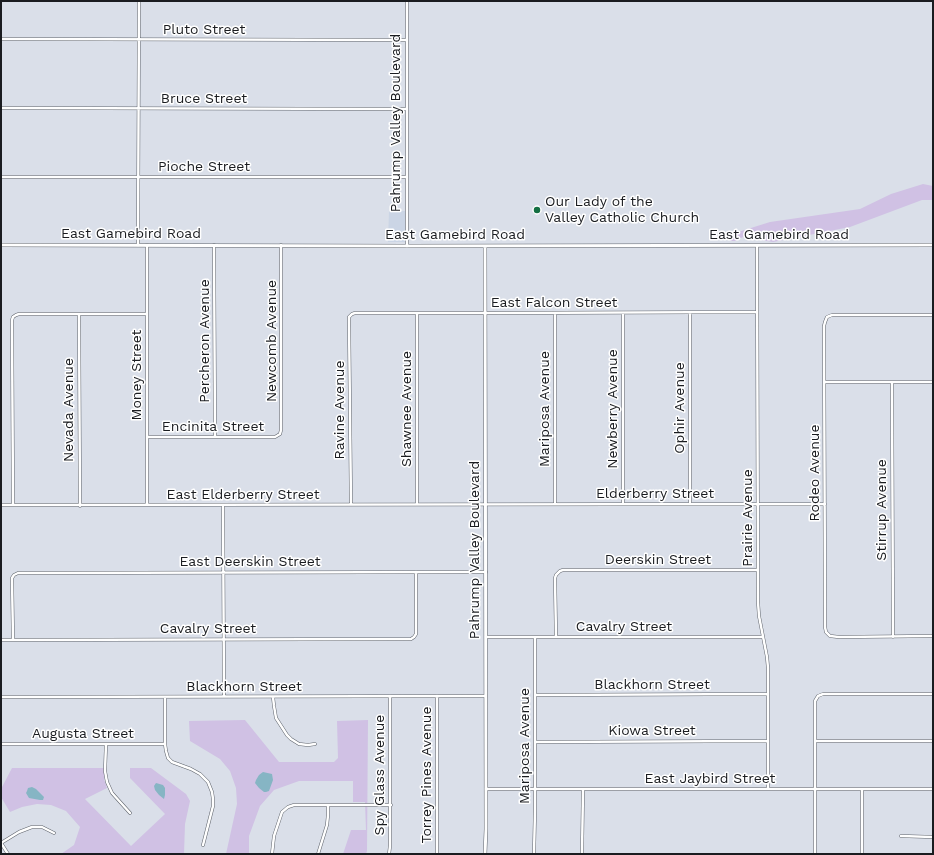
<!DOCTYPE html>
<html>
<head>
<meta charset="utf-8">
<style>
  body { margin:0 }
  #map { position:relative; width:934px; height:855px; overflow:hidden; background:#dadfe9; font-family:"Work Sans",sans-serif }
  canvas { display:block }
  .frame { position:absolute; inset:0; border:2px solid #1a1c20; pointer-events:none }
</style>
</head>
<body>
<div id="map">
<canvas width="934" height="855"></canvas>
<div class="frame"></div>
</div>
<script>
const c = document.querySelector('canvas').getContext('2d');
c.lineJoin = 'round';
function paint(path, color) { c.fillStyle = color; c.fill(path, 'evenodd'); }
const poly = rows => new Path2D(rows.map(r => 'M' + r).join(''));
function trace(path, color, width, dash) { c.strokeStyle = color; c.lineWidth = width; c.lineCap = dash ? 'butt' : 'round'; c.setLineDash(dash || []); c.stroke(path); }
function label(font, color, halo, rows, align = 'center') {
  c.font = font + ' "Work Sans",sans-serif'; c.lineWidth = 3; c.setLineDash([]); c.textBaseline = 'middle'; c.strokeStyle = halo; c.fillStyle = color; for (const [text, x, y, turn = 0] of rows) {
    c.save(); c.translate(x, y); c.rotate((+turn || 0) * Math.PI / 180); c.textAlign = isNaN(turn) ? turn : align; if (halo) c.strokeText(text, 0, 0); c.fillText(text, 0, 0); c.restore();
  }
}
paint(poly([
  [389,211,405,211,405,242,388,242]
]), '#cbd5e5');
paint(poly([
  [923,184,933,186,933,200,922,200,850,227,773,242,761,240,768,231,753,232,735,241,730,241,735,233,770,222,860,209,891,194],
  [245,720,279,762,334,762,338,758,337,721,368,720,367,851,366,854,343,854,351,830,366,830,365,802,353,802,353,781,299,781,274,790,260,806,249,836,249,854,226,854,237,804,236,788,230,771,220,759,190,741,189,721],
  [12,768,104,768,104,779,107,788,85,799,131,846,165,814,130,778,130,768,151,768,186,794,190,801,185,824,184,854,61,854,74,845,80,827,66,811,51,805,37,804,22,807,10,812,1,797,1,789]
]), '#d0c1e4');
paint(poly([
  [263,772,272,774,273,780,269,791,266,792,264,792,259,788,255,783,256,780,259,775],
  [156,783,163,785,165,788,165,795,164,799,159,795,155,790,154,786],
  [32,787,36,789,44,797,43,800,40,800,29,798,26,793,27,791,28,788]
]), '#86b5c4');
const minor = poly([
  [407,1,407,246],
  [1,39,407,40],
  [1,108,407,109],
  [1,177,407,177],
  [138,245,139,1],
  [147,245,147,505],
  [214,245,215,437],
  [757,246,758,602,759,616,767,657,768,668,768,789],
  [417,313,417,504],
  [555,313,555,504],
  [623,313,623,504],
  [690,313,690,504],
  [79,314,80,506],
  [933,315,832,315,827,317,825,322,824,326,825,608,825,627,826,632,830,636,839,637,933,636],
  [825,382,933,382],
  [892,382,893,637],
  [147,437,275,437,280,434,281,430,281,245],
  [1,505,825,504],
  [13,505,12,320,13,317,16,315,19,314,147,314],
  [223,505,224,697],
  [351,505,349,321,349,317,352,314,355,313,496,313,757,312],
  [486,637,762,637],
  [556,637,555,578,556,575,560,571,563,570,758,570],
  [1,640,411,639,414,637,416,634,416,572],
  [13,640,12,578,14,575,18,573,486,572],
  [535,695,768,694],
  [1,697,486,696],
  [165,697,165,744,166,751,168,758,172,762,191,769,200,774,208,782,212,792,213,799,213,806,203,845],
  [273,697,274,706,276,718,287,735,291,739,299,744,308,745,315,744],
  [816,741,933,741],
  [535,742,768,741],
  [1,744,165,744],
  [106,744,105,771,107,782,112,793,130,813],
  [486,789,933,789],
  [862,789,862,854],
  [901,836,933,837],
  [1,843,19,832,32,827,42,827,54,833],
  [1,843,8,854],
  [272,854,274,836,282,812,288,807,294,805,391,805],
  [318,854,327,825,328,815,328,805],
  [389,854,390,846,390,696],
  [437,854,437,696],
  [534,854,535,810,535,637],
  [582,854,583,789],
  [815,854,815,701,818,696,823,694,933,694]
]);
const major = poly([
  [1,245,407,246,933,245],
  [485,854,486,829,485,246]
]);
trace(minor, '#5d626a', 3.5);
trace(major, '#5d626a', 4);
trace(minor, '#fff', 2.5);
trace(major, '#fff', 3);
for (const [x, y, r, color] of [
  [537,210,4,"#146f43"]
]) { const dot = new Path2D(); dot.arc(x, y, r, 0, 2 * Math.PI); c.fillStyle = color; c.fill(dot); trace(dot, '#fff', 1.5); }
label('14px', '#1a1c20', '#fff', [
  ["Pluto Street",204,30],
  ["Bruce Street",204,99],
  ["Pahrump Valley Boulevard",396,123,-90],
  ["Pioche Street",204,167],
  ["East Gamebird Road",131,234],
  ["East Gamebird Road",455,235],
  ["East Gamebird Road",779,235],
  ["East Falcon Street",554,303],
  ["Percheron Avenue",205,341,-90],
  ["Newcomb Avenue",272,341,-90],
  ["Money Street",137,375,-90],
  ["Ophir Avenue",680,408,-90],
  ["Shawnee Avenue",407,409,-90],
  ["Mariposa Avenue",545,409,-90],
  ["Newberry Avenue",613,409,-90],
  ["Nevada Avenue",69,410,-90],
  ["Ravine Avenue",340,410,-90],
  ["Encinita Street",213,427],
  ["Rodeo Avenue",815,473,-90],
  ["Elderberry Street",655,494],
  ["East Elderberry Street",243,495],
  ["Stirrup Avenue",882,510,-90],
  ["Prairie Avenue",748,518,-90],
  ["Pahrump Valley Boulevard",475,550,-90],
  ["Deerskin Street",658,560],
  ["East Deerskin Street",250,562],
  ["Cavalry Street",624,627],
  ["Cavalry Street",208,629],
  ["Blackhorn Street",652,685],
  ["Blackhorn Street",244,687],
  ["Kiowa Street",652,731],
  ["Augusta Street",83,734],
  ["Mariposa Avenue",525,746,-90],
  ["Spy Glass Avenue",380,775,-90],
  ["Torrey Pines Avenue",427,775,-90],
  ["East Jaybird Street",710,779]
]);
label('14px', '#1a1c20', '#fff', [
  ["Our Lady of the",545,202],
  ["Valley Catholic Church",545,218]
], 'left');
</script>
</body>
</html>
